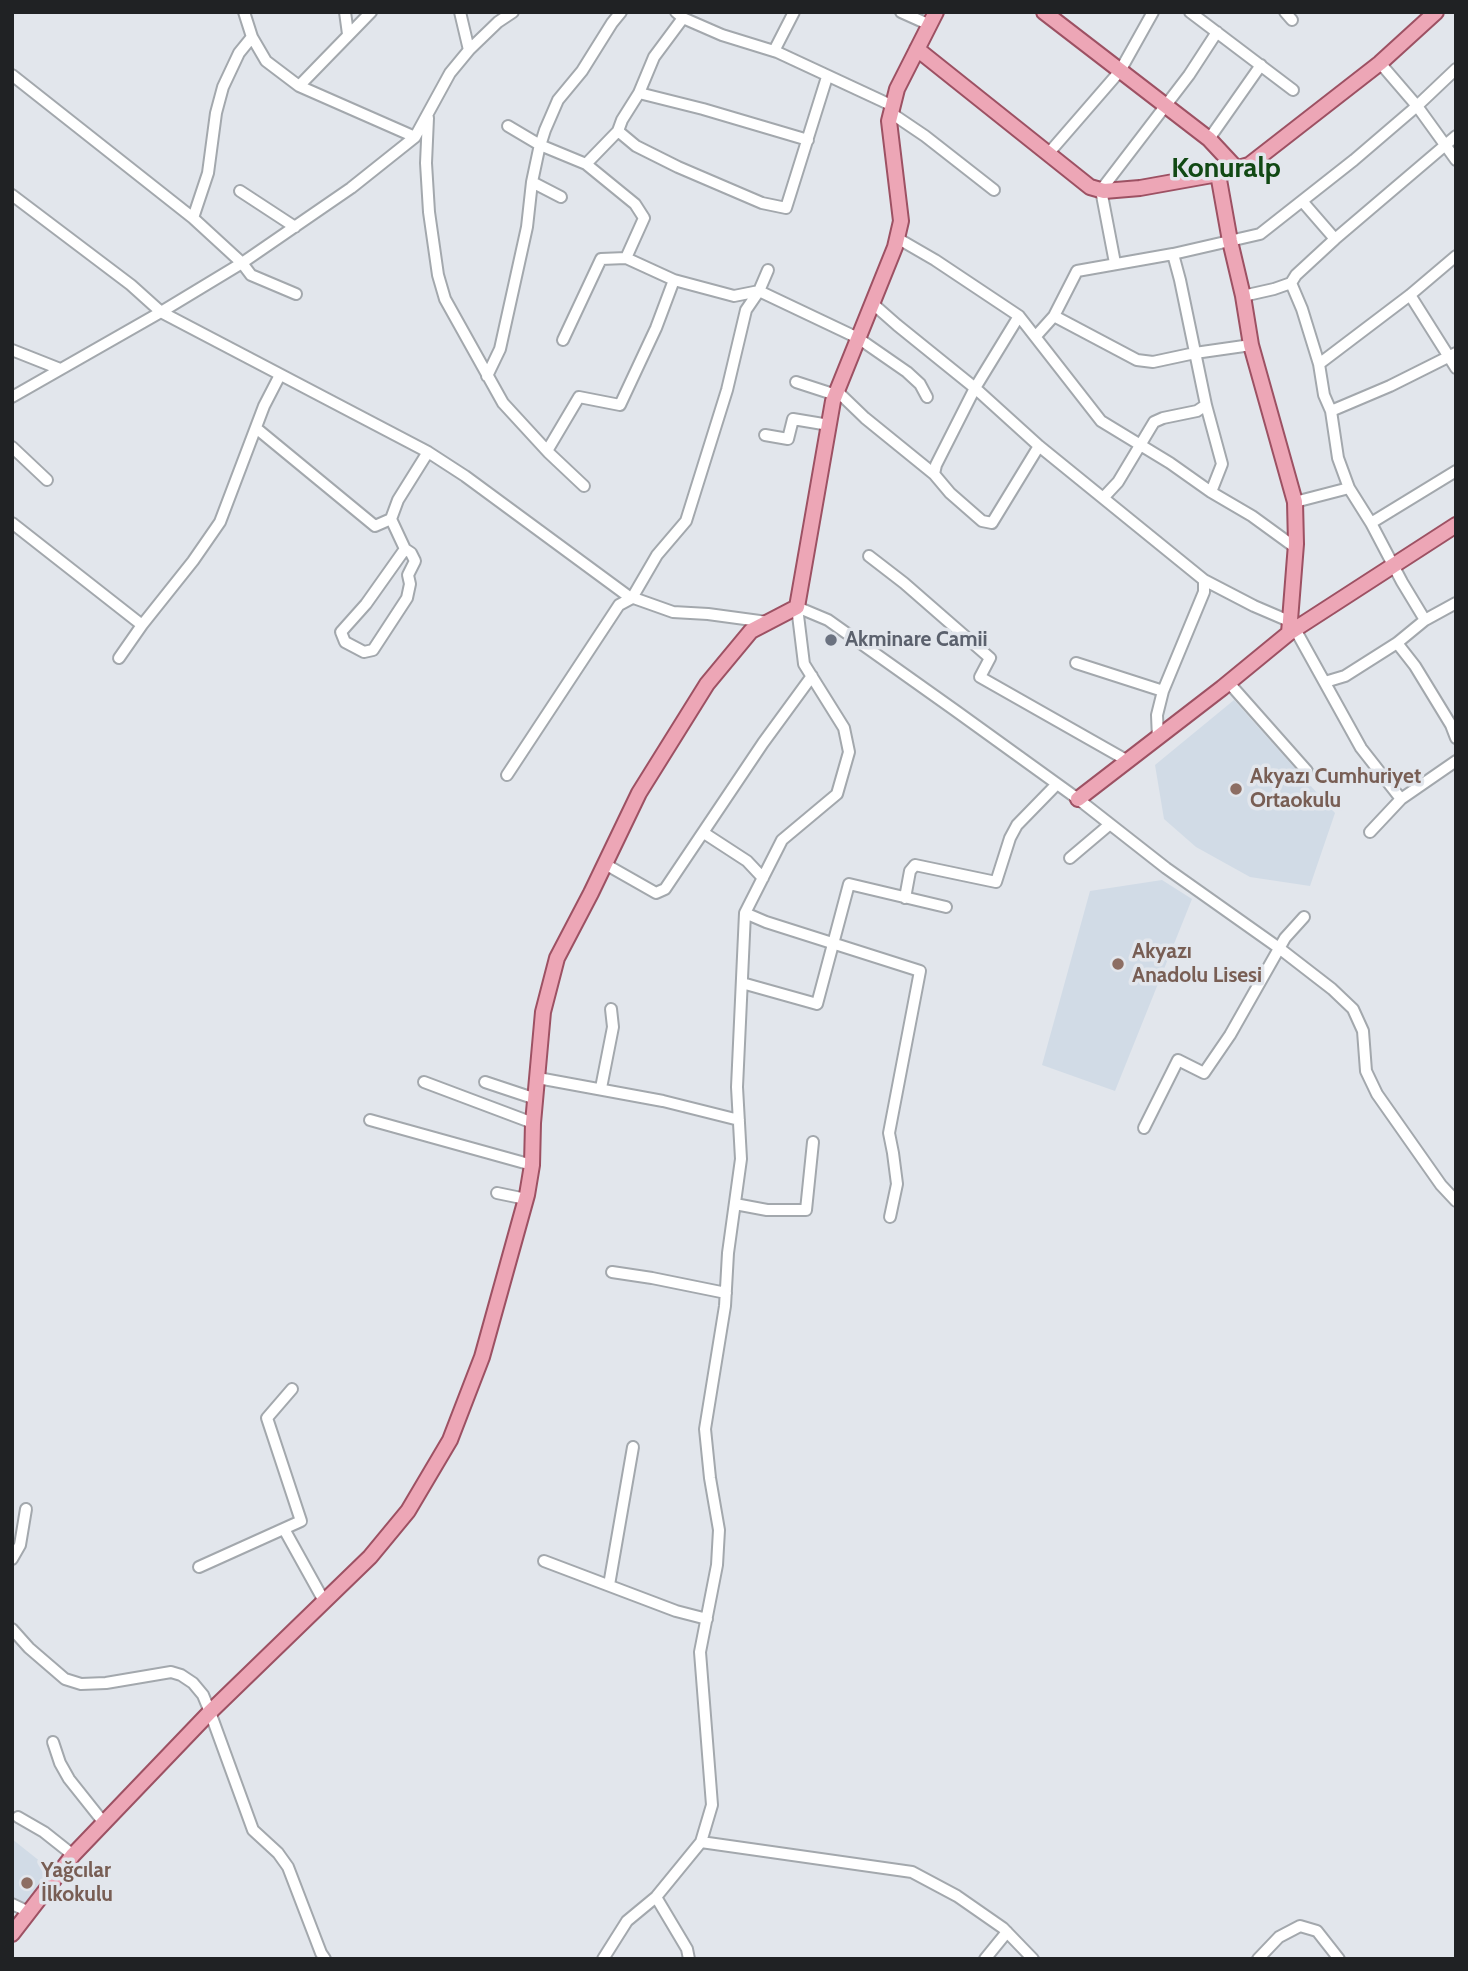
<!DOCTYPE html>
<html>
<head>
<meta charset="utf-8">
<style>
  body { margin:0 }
  #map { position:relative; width:1468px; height:1971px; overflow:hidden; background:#e2e6ec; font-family:Cabin,sans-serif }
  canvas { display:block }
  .frame { position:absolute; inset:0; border:14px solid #202224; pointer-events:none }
</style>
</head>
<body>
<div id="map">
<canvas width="1468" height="1971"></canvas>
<div class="frame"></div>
</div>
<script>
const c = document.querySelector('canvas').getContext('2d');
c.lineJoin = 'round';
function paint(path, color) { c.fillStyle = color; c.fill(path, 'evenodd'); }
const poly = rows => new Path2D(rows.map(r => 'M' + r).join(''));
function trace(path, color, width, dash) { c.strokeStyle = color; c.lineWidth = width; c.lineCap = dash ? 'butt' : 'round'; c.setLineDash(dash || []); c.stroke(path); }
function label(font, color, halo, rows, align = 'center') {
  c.font = font + ' Cabin,sans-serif'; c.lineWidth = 7; c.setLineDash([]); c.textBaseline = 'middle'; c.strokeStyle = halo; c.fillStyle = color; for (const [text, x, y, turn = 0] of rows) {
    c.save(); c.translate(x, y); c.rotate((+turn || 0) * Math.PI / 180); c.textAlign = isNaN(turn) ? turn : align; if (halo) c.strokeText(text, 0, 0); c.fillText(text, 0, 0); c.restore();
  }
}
paint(poly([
  [1234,700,1335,813,1310,886,1250,877,1196,847,1164,819,1155,765],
  [1162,880,1192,899,1115,1091,1042,1065,1090,891],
  [12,1839,51,1870,25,1905,12,1896]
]), '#d1dbe6');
const minor = poly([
  [244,12,252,37,266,61,299,86,415,137],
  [345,12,348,34],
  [460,12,469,50],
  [676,12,683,18,722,35,777,52,893,106],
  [901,12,930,25],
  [1190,12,1293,90],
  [1285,12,1292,20],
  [774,51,794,12],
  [1380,63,1417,106,1456,160],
  [12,75,193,218,208,173,216,113,223,87,239,53,252,37],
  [299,86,371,12],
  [639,93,703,109,808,140],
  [891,113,925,136,994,190],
  [428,118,426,163,429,212,438,275,445,299,503,403,549,453,584,486],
  [508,126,540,145,586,164,635,204,644,218,626,258],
  [618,131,636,146,678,167,762,203,786,208,827,77],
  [1209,139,1261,65],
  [1048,154,1120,71,1153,12],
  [586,164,618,131,622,120,639,93,654,57,683,18],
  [532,182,561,197],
  [240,191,295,227],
  [12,195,131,285,161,312,428,452,465,476,628,596,673,612,708,614,767,622],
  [1302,201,1335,239],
  [193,218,242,263,251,275,296,294],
  [897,238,935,260,1019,316,1101,421,1170,463,1211,492,1252,516,1296,548],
  [1173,254,1180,280,1206,405,1222,464,1211,492],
  [1115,263,1101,190,1189,75,1217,32],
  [1291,283,1302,309,1319,364,1324,395,1331,411,1338,458,1349,488,1371,523,1402,582,1425,620],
  [1410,295,1456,368],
  [1243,296,1274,289,1291,283,1296,275,1335,239,1456,136],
  [872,303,897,325,975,388,1039,446,1204,580,1254,606,1289,621],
  [1019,316,975,388,936,465,934,474,950,493,982,521,992,523,1039,446],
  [1054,316,1137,360,1153,362,1195,353,1251,345],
  [1036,336,1054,316,1077,271,1173,254,1260,234,1354,160,1417,106,1456,69],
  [563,340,601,259,626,258,674,280,734,296,759,291,858,338,907,372,920,384,927,397],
  [12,350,60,369],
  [1319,364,1410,295,1456,256],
  [487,376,500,349,527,227,532,182,539,149,545,130,558,100,582,71,612,23,621,12],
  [796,382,836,395],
  [837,391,865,418,934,474],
  [12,397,161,312,242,263,351,188,415,137,450,73,469,50,498,22,513,12],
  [1331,411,1390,386,1456,353],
  [256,428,375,526,391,519],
  [765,435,788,439,793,419,829,425],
  [12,447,47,480],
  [547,451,579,397,620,405,656,328,674,280],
  [1103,498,1118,482,1154,422,1163,418,1197,411,1206,405],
  [1295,502,1349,488],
  [12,523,142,625],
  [1371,523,1456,471],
  [405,549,366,604,341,632,345,642,364,652,373,650,407,598,410,584,408,575,415,561,411,553,405,549,391,519,398,500,428,452],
  [869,556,904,583,990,658,980,677,1128,761],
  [1295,629,1361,748,1401,799],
  [1397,643,1415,666,1451,725,1456,738],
  [119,658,142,625,193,561,220,522,264,406,280,375],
  [1076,663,1163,691],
  [1325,682,1345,676,1397,643,1425,620,1456,603],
  [1229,683,1307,771],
  [1158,739,1157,715,1163,691,1204,592,1204,580],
  [507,775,619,605,632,598,657,555,686,521,727,390,746,310,759,291,768,270],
  [1370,832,1401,799,1456,761],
  [704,833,747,861,763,878],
  [1070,858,1109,825],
  [605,864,656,893,665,889,763,743,812,676],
  [905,898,910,871,915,865,996,882,1010,838,1017,825,1056,785],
  [745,913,766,922,920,971,889,1133,893,1153,897,1184,890,1217],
  [742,983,817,1004,849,884,946,907],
  [538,1078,663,1101,739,1120],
  [424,1082,533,1123],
  [485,1082,536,1099],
  [601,1088,613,1027,611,1009],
  [370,1120,532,1165],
  [1144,1128,1178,1060,1204,1073,1230,1035,1285,938,1304,917],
  [497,1193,526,1199],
  [735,1204,767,1210,806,1210,813,1142],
  [612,1272,652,1278,726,1293],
  [284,1529,324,1601],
  [12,1559,20,1545,26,1509],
  [544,1561,676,1611,707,1619],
  [199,1567,301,1521,267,1418,292,1389],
  [609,1585,633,1447],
  [12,1629,29,1648,65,1679,81,1684,106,1683,171,1672,181,1675,193,1683,203,1695,210,1712,253,1830,278,1853,288,1867,321,1953,325,1959],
  [53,1742,60,1763,69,1779,104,1823],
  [18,1817,44,1832,73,1855],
  [701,1842,912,1872,957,1896,1003,1928,1033,1959],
  [656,1897,687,1949,689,1959],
  [12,1904,29,1912],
  [603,1959,627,1921,656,1897,701,1842,712,1805,700,1652,717,1565,719,1530,710,1478,705,1429,725,1306,728,1253,741,1159,737,1087,745,913,782,840,837,794,849,752,844,728,804,664,797,607,828,620,956,711,1078,799,1166,868,1279,948,1332,989,1353,1009,1363,1031,1366,1071,1377,1094,1441,1185,1456,1201],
  [985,1959,1007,1932],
  [1258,1959,1279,1937,1300,1926,1317,1931,1339,1959]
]);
const major = poly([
  [1044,12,1209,139,1236,168],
  [917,49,1090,187,1104,191,1140,188,1218,174,1249,165,1380,63,1436,12],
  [1218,174,1230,241,1243,296,1251,345,1295,502,1296,544,1289,633],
  [1078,799,1222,688,1289,633,1456,525],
  [12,1934,73,1855,210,1712,370,1557,408,1511,450,1440,482,1357,527,1195,532,1165,533,1123,543,1012,557,958,591,893,639,793,707,684,751,631,797,607,833,401,895,247,901,221,889,121,897,89,936,12]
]);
trace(minor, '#a3a8ad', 14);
trace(major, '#9d5163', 18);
trace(minor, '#fff', 10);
trace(major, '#eda6b6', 14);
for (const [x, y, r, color] of [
  [831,640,7,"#6b7280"],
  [1236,789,7,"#8d6e63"],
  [1118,964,7,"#8d6e63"],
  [27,1883,7,"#8d6e63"]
]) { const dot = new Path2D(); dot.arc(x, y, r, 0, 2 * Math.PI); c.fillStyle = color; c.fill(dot); trace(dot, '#e2e6ec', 2.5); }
label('bold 21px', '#5b616d', '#e2e6ec', [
  ["Akminare Camii",845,640]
], 'left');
label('bold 21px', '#785e54', '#e2e6ec', [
  ["Akyazı Cumhuriyet",1250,777],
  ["Ortaokulu",1250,801],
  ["Akyazı",1132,952],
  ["Anadolu Lisesi",1132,976],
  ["Yağcılar",41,1871],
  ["İlkokulu",41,1895]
], 'left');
label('bold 28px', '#114914', '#e2e6ec', [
  ["Konuralp",1226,169]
]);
</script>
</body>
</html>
